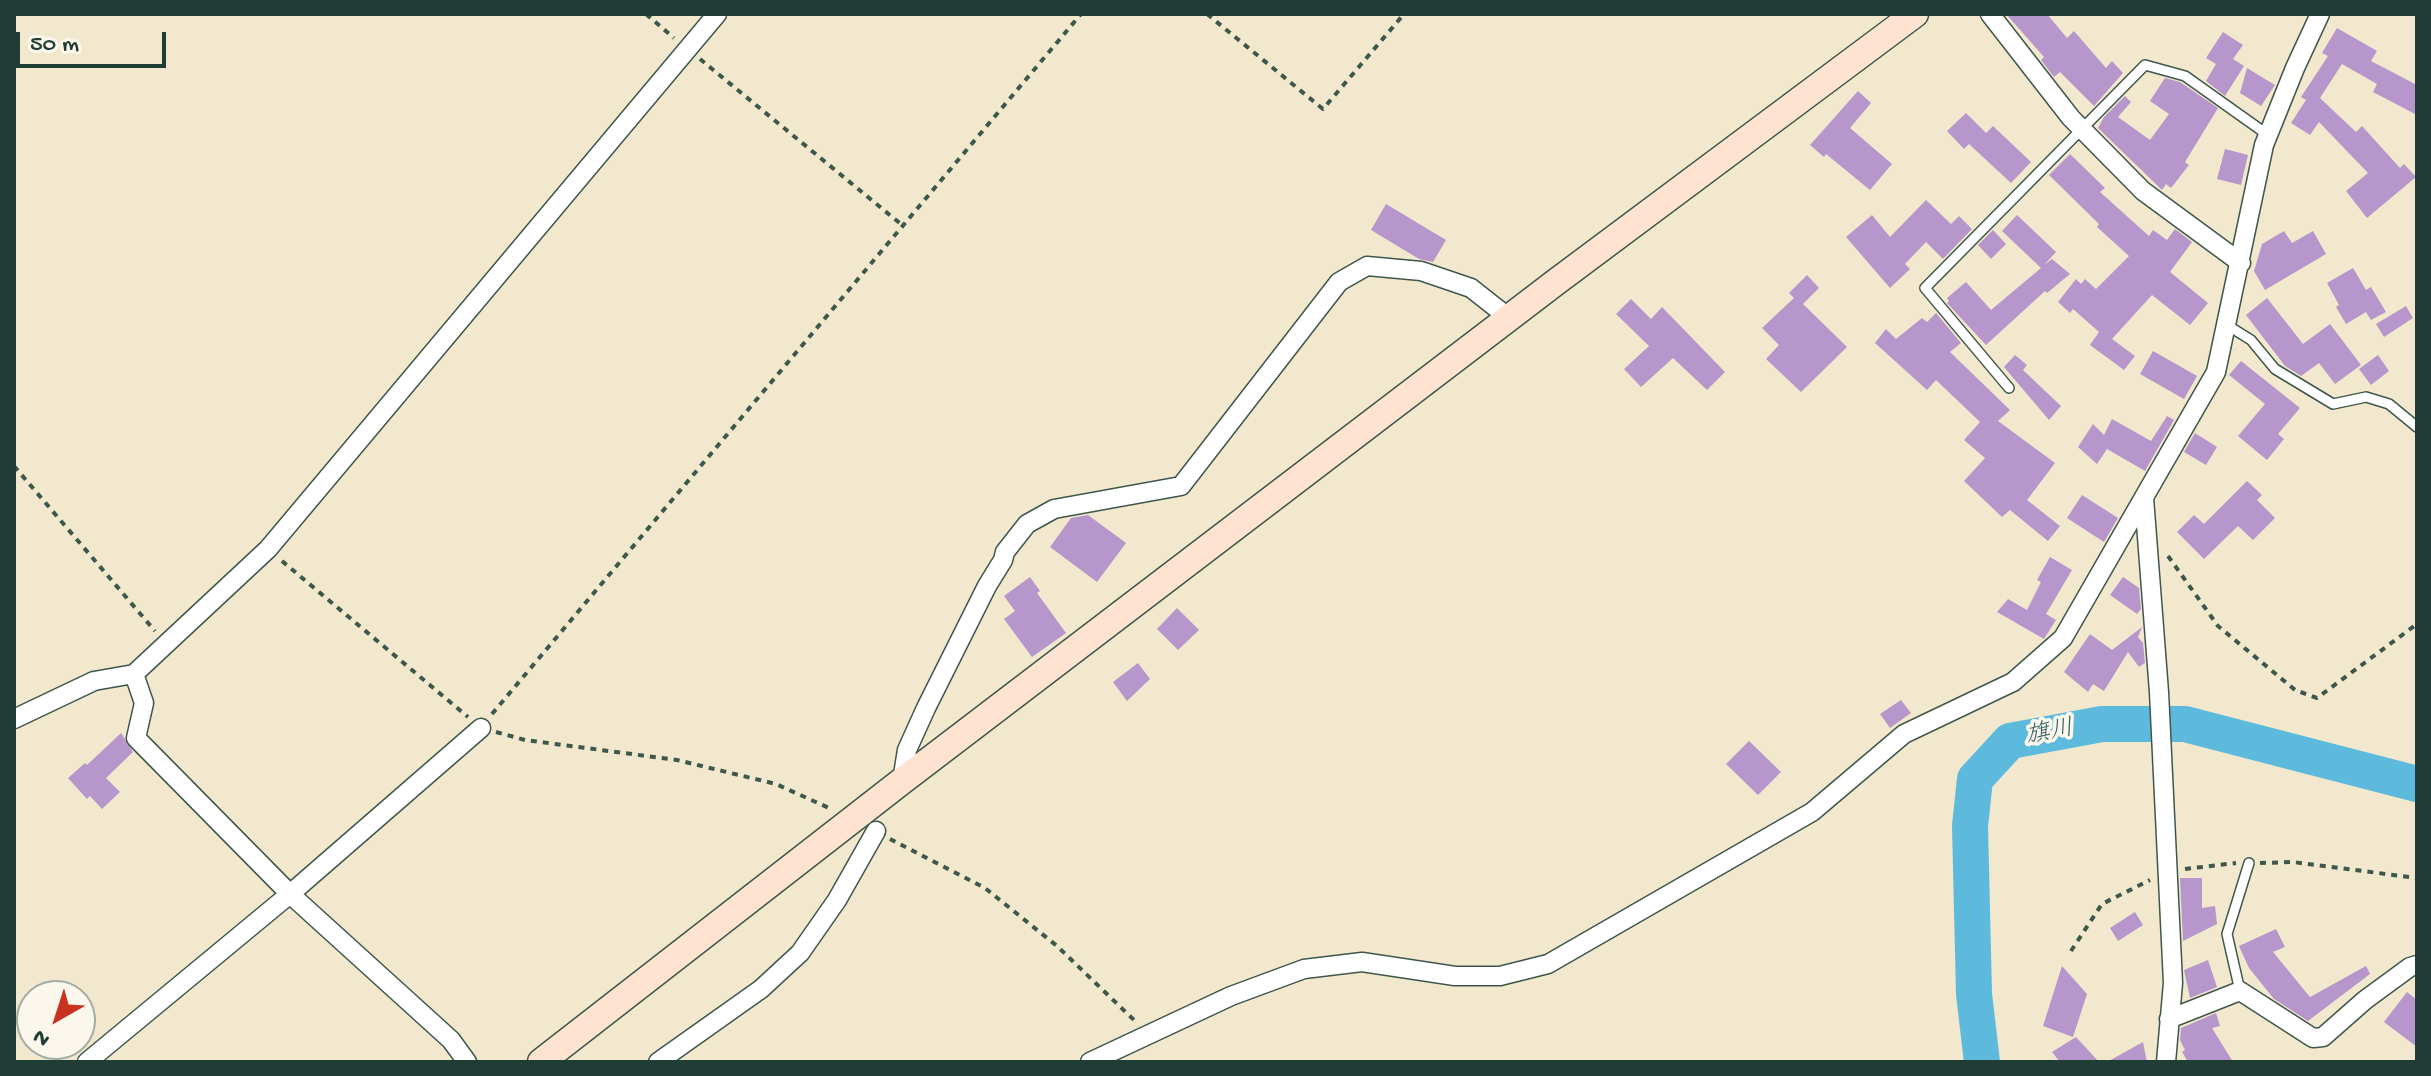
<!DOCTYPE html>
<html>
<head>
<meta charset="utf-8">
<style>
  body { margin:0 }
  #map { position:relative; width:2431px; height:1076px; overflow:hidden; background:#f1e8ce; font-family:"Gochi Hand",sans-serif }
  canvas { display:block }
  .frame { position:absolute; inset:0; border:16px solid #1f3d34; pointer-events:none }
  .north { position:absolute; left:16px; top:980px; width:80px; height:80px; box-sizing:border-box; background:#fbf7ec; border:2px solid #a3ada2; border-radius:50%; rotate:219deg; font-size:22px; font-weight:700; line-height:32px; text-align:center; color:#1f3d34 }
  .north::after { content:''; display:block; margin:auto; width:28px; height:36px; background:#c8321e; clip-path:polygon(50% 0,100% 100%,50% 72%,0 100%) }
  .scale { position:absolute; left:16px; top:32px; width:150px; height:36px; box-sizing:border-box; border:4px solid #1f3d34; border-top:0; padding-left:10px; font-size:24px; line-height:28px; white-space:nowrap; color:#1f3d34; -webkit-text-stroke:6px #fbf7ec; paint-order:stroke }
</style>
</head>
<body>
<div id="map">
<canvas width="2431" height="1076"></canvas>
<div class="frame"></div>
<div class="north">N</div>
<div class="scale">50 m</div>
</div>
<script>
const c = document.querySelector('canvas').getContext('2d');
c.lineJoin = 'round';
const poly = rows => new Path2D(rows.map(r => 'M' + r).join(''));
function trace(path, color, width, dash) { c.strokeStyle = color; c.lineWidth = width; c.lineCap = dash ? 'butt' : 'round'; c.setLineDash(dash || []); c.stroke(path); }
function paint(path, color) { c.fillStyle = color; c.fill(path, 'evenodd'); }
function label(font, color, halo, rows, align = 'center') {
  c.font = font + ' "Gochi Hand","Klee One",sans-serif'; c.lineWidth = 7; c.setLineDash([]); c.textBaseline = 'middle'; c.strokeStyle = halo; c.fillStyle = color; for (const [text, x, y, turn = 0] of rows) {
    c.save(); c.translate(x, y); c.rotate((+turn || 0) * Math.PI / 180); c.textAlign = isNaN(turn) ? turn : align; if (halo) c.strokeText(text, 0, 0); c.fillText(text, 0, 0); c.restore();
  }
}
trace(poly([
  [1982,1062,1974,994,1970,826,1975,779,2010,741,2102,724,2185,724,2417,784]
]), '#5ebadc', 36);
paint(poly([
  [2006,14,2047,14,2067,38,2074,31,2106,68,2112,61,2123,73,2094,106,2060,72,2054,77,2041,60,2044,57],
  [2337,28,2377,51,2371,61,2417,85,2417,115,2373,92,2377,84,2342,64,2320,98,2356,132,2362,126,2400,168,2404,164,2416,177,2367,218,2346,191,2368,173,2319,122,2310,135,2291,123,2306,100,2301,97,2328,56,2322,53],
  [2223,32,2243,45,2233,59,2244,66,2225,96,2206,81,2216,64,2206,58],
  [2247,68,2275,85,2261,106,2240,93],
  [2165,78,2180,82,2218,108,2185,162,2189,165,2171,188,2166,184,2162,190,2098,128,2104,117,2125,96,2131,102,2118,117,2150,140,2169,114,2150,101],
  [1858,91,1871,103,1850,128,1892,164,1870,190,1826,154,1824,157,1810,145],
  [1966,113,1986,133,1993,126,2031,162,2011,183,1969,144,1964,149,1947,131],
  [2225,149,2248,155,2241,185,2217,179],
  [2070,154,2105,188,2100,192,2149,236,2153,230,2167,240,2175,229,2192,242,2170,272,2208,303,2190,325,2152,295,2112,339,2135,356,2124,370,2090,345,2099,332,2073,309,2070,313,2058,302,2076,279,2081,284,2085,279,2096,289,2129,256,2097,227,2099,224,2049,175],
  [1926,200,1951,224,1959,216,1972,229,1943,259,1926,242,1905,264,1910,269,1890,288,1846,237,1872,215,1890,237],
  [1386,204,1446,240,1433,262,1419,259,1371,230],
  [2017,215,2056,252,2044,265,2052,259,2070,274,2047,293,2045,291,1986,345,1947,303,1949,301,1947,298,1966,282,1991,310,2041,268,2002,231],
  [1993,230,2006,244,1991,259,1978,245],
  [2284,231,2292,243,2313,231,2326,254,2265,290,2254,271,2262,244],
  [2353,268,2366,290,2371,287,2386,312,2371,320,2366,312,2346,324,2336,307,2339,305,2327,283],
  [1807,275,1819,288,1803,304,1847,347,1801,392,1766,359,1779,345,1762,328,1794,298,1789,293],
  [2267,298,2303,344,2330,324,2361,365,2335,384,2319,363,2301,376,2285,366,2246,315],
  [1631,299,1651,319,1662,307,1725,372,1707,390,1673,358,1641,387,1624,369,1649,346,1616,314],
  [2406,306,2413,318,2384,337,2376,324],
  [1936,313,1961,343,1950,352,2010,410,1998,421,2055,463,2027,500,2060,526,2048,541,2010,510,2002,517,1964,481,1985,458,1964,440,1980,422,1936,380,1927,390,1875,343,1886,329,1896,339,1922,318,1927,322],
  [2153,351,2197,376,2184,399,2140,374],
  [2015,355,2027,365,2023,370,2061,406,2049,420,2004,367],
  [2378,355,2389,371,2371,385,2359,369],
  [2241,361,2300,408,2278,434,2284,439,2267,460,2238,436,2265,404,2229,375],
  [2167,416,2174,420,2145,471,2107,449,2097,464,2078,447,2093,424,2104,435,2112,419,2151,441],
  [2195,433,2217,447,2206,465,2184,452],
  [2247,481,2262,495,2257,500,2275,518,2253,540,2238,526,2204,559,2177,532,2194,515,2204,524],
  [2082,495,2118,518,2104,542,2067,518],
  [1088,515,1126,543,1097,582,1050,547,1071,518],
  [2050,557,2072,570,2046,614,2056,620,2044,639,1997,612,2008,599,2027,610,2041,582,2037,580],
  [1030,577,1040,591,1037,593,1066,633,1032,657,1004,619,1015,611,1004,596],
  [2123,577,2139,588,2141,609,2137,614,2110,595],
  [1177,608,1199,630,1178,650,1157,629],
  [2142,627,2138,637,2143,643,2145,663,2139,667,2128,652,2104,691,2093,684,2088,692,2064,672,2090,634,2112,650],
  [1138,663,1150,679,1127,701,1113,682],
  [1901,700,1911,713,1890,728,1880,714],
  [121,733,133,752,106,778,120,792,102,809,90,796,87,799,68,778,85,763,87,765],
  [1749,741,1781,772,1758,795,1726,764],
  [2180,878,2202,878,2202,908,2215,906,2217,924,2183,941],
  [2135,912,2143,925,2118,941,2110,928],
  [2276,929,2285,947,2273,952,2310,997,2366,966,2370,974,2308,1021,2274,999,2249,968,2239,946],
  [2208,960,2217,987,2190,998,2184,970],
  [2062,966,2087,994,2073,1037,2043,1026],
  [2407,992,2417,1000,2417,1047,2384,1022],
  [2216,1013,2220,1026,2212,1028,2233,1062,2188,1062,2182,1052,2185,1050,2180,1040,2181,1028],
  [2076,1037,2099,1062,2060,1062,2052,1052],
  [2143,1042,2147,1062,2107,1062]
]), '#b796cb');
const lane = poly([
  [2227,325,2251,340,2275,369,2333,404,2366,397,2389,404,2417,427],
  [2009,388,1925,288,2145,65,2185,76,2268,135],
  [2240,991,2227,934,2249,863]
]);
const street = poly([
  [1990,14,2071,118,2143,191,2241,263],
  [2144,498,2159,692,2173,983,2166,1062],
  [134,674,144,703,136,738,290,894,451,1040,467,1062],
  [14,719,94,681,134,674,268,549,717,14],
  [902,781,907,750,926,708,987,586,1003,560,1005,552,1027,524,1054,509,1181,486,1339,282,1367,266,1421,271,1471,288,1509,318],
  [2169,1019,2240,991,2313,1038,2323,1037,2365,1000,2410,967,2417,965],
  [87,1062,290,894,481,728],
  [658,1062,761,989,800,953,837,900,876,831],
  [1090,1062,1231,996,1304,969,1362,962,1455,976,1500,976,1548,964,1812,812,1904,734,2013,682,2063,638,2216,372,2264,145,2295,68,2320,14]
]);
const secondary = poly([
  [541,1062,902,781,1556,282,1915,14]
]);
trace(lane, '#3e574b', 12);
trace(street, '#3e574b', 21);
trace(secondary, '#3e574b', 29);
trace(poly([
  [646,14,674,38],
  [1207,14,1323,109,1404,14],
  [700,59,902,225],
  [14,466,155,631],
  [2168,556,2218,626,2295,690,2317,698,2417,624],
  [282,561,468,717],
  [492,714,1081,14],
  [496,732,525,740,677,760,776,784,829,808],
  [890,839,985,888,1057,946,1135,1021],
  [2260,863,2293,862,2417,878],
  [2185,869,2236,863],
  [2071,951,2102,904,2150,880]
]), '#3e574b', 4, [6, 6]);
trace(lane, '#fff', 9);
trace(street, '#fff', 18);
trace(secondary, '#fee3d1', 26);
label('italic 24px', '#2f5c5e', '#fbf7ec', [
  ["旗川",2050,734,-11]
]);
</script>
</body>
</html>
